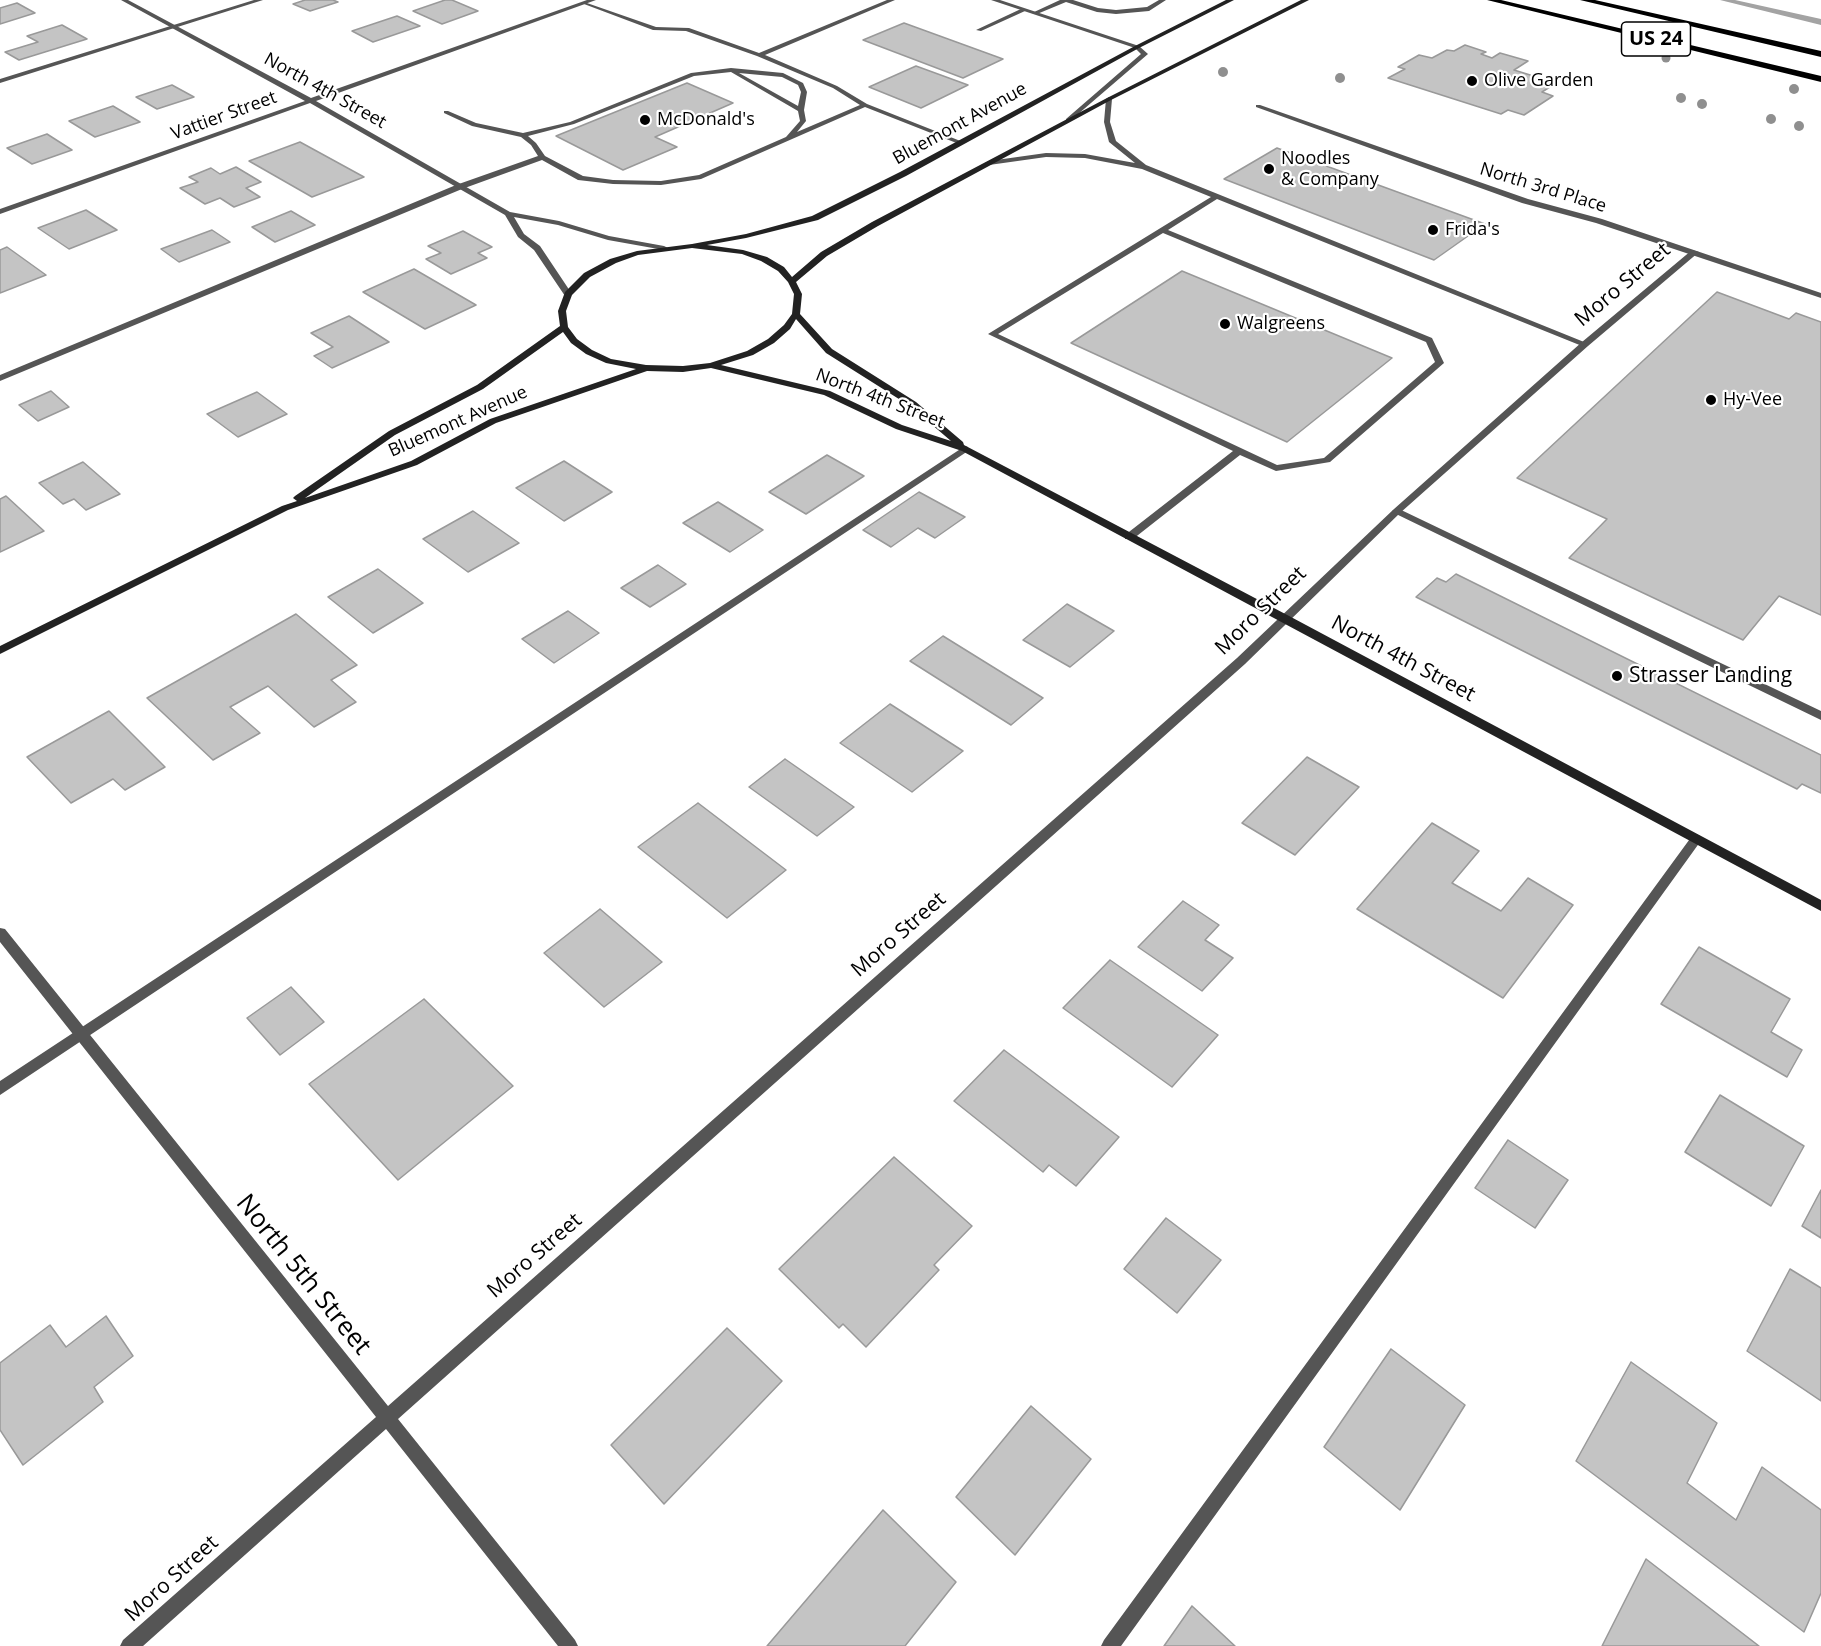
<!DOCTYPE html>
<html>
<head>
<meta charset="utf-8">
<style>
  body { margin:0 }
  canvas { display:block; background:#fff }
</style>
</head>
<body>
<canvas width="1821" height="1646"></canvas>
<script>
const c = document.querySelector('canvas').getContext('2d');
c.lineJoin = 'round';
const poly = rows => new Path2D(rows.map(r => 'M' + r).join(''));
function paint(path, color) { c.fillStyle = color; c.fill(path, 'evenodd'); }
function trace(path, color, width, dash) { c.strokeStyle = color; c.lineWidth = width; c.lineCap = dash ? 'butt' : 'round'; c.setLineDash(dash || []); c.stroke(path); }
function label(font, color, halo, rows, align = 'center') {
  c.font = font + ' "Open Sans",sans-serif'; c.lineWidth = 4.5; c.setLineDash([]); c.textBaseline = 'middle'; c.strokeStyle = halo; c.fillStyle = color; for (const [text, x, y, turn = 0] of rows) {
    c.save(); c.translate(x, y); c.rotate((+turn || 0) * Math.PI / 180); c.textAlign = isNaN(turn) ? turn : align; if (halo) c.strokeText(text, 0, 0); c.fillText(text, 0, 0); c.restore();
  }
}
paint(poly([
  [1720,0,1735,0,1821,19,1821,25,1720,0]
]), '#a3a3a3');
const building = poly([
  [305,0,333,0,338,2,310,11,293,4,305,0],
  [445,0,452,0,478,11,442,24,413,11,445,0],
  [17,3,35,13,0,24,0,8,17,3],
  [397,16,420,26,373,42,352,31,397,16],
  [904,23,1003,59,963,78,863,40,904,23],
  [62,25,87,39,19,60,5,52,38,42,27,36,62,25],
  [1465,45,1486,52,1481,54,1492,58,1500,53,1528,61,1514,70,1556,83,1542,92,1553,96,1524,115,1508,110,1501,114,1388,78,1405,69,1398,67,1419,55,1432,58,1447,50,1454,51,1465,45],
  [916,66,968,85,921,108,869,87,916,66],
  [687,83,733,103,655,137,677,147,623,170,556,136,687,83],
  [172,85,194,97,157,109,136,97,172,85],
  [113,106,140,122,95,137,69,121,113,106],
  [47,134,72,150,32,164,7,148,47,134],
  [300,142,364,177,312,197,249,161,300,142],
  [1277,148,1485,224,1434,260,1224,179,1277,148],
  [236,167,261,182,246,188,260,197,234,207,220,198,205,204,180,188,198,182,189,177,211,168,220,174,236,167],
  [86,210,117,230,69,249,38,228,86,210],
  [291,211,315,225,275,242,252,227,291,211],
  [212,230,230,242,179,262,161,249,212,230],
  [463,231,492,247,478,253,487,258,451,274,426,259,441,253,428,246,463,231],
  [7,247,46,275,0,293,0,250,7,247],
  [414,269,476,305,425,329,363,292,414,269],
  [1182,271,1392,358,1287,442,1071,343,1182,271],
  [1717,292,1789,319,1796,313,1821,322,1821,615,1779,596,1743,640,1569,558,1607,519,1517,478,1717,292],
  [349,316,389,342,332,368,314,356,333,347,311,333,349,316],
  [51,391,69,407,38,421,19,405,51,391],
  [257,392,287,414,238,437,207,414,257,392],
  [827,455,864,476,806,514,769,492,827,455],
  [564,461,612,492,564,521,516,488,564,461],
  [83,462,120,494,86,510,74,499,63,504,39,483,83,462],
  [919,492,965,517,935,538,918,528,891,547,863,530,919,492],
  [6,496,44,531,0,552,0,499,6,496],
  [718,502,763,530,730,552,683,523,718,502],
  [473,511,519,543,468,572,423,539,473,511],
  [658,565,686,584,650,607,621,588,658,565],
  [378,569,423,603,373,633,328,597,378,569],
  [1456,574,1821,755,1821,793,1802,784,1797,789,1416,597,1437,578,1446,582,1456,574],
  [1067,604,1114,631,1070,667,1023,640,1067,604],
  [568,611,599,633,554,663,522,639,568,611],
  [296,614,357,665,331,680,356,702,314,727,268,686,230,707,260,733,213,760,147,698,296,614],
  [943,636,1043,698,1011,725,910,661,943,636],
  [890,704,963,751,912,792,840,743,890,704],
  [109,711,165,767,125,790,113,779,71,803,27,757,109,711],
  [1307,757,1359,787,1295,855,1242,823,1307,757],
  [785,759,854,807,817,836,749,787,785,759],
  [698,803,786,870,727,918,638,847,698,803],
  [1432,823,1479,851,1452,883,1501,911,1528,878,1573,905,1503,998,1357,909,1432,823],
  [1183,901,1219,925,1205,940,1233,958,1202,991,1138,947,1183,901],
  [600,909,662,962,604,1007,544,953,600,909],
  [1699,947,1790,999,1771,1032,1802,1050,1787,1077,1661,1004,1699,947],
  [1110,960,1218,1035,1172,1087,1063,1008,1110,960],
  [291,987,324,1022,280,1055,247,1018,291,987],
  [424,999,513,1086,398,1180,309,1084,424,999],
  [1004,1050,1119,1137,1076,1186,1049,1165,1043,1172,954,1101,1004,1050],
  [1720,1095,1804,1146,1771,1206,1685,1152,1720,1095],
  [1508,1140,1568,1180,1535,1228,1475,1188,1508,1140],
  [894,1157,972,1226,934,1265,939,1270,866,1347,843,1324,839,1328,779,1269,894,1157],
  [1821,1190,1821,1238,1802,1226,1821,1190],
  [1166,1218,1221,1260,1177,1313,1124,1269,1166,1218],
  [1790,1269,1821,1288,1821,1401,1747,1351,1790,1269],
  [106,1316,133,1356,94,1387,103,1402,23,1465,0,1430,0,1363,50,1325,66,1347,106,1316],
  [727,1328,782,1381,664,1504,611,1445,727,1328],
  [1391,1349,1465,1405,1400,1510,1324,1447,1391,1349],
  [1631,1362,1717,1423,1687,1483,1736,1520,1762,1467,1821,1510,1821,1593,1804,1632,1576,1461,1631,1362],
  [1031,1406,1091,1459,1015,1555,956,1497,1031,1406],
  [883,1510,956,1582,905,1646,767,1646,883,1510],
  [1646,1559,1759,1646,1602,1646,1646,1559],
  [1192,1606,1235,1646,1164,1646,1192,1606]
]);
paint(building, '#c4c4c4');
trace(building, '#999', 1.5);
paint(poly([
  [254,0,263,0,0,83,0,79,254,0],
  [887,0,895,0,765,55,837,86,867,104,963,142,963,144,959,144,865,107,701,179,661,185,613,184,578,180,542,160,462,189,0,381,0,375,456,185,538,156,531,145,521,137,472,126,444,113,444,111,448,111,476,123,523,133,570,122,691,73,731,68,783,73,803,83,807,92,804,110,806,121,797,132,860,105,833,88,757,56,686,31,653,30,584,4,584,2,656,27,689,28,759,53,887,0],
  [731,72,798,111,800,121,786,137,699,175,661,181,613,180,583,176,545,156,536,143,528,136,574,124,694,76,731,72],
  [739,73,782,77,798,85,801,92,798,106,739,73],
  [1060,0,1073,0,1098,8,1116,10,1147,7,1159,0,1166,0,1149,11,1116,14,1097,12,1066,2,1037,14,1032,13,1060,0],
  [1023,8,1025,11,981,31,976,30,1023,8],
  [1109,97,1112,99,1110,122,1116,141,1146,165,1589,344,1582,346,1217,199,1168,230,1432,338,1444,363,1330,462,1276,471,1240,455,1133,539,1125,539,1125,535,1233,451,988,334,1211,197,1142,169,1085,158,1046,157,989,165,985,163,989,161,1046,153,1085,154,1135,163,1109,142,1104,122,1106,99,1109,97],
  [1163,233,1426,342,1435,362,1324,458,1277,465,998,334,1163,233],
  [1256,105,1260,105,1528,199,1602,219,1821,293,1821,298,1596,223,1522,203,1256,107,1256,105],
  [965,446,968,447,968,451,0,1095,0,1081,965,446],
  [1397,508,1821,711,1821,720,1394,513,1392,511,1397,508],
  [1696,834,1700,836,1702,839,1700,842,1121,1646,1101,1646,1104,1640,1692,836,1696,834]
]), '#555');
paint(poly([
  [121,0,128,0,311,98,587,0,596,0,316,101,510,212,559,221,609,236,664,246,668,248,664,250,608,240,558,225,514,217,524,234,540,246,572,294,565,296,534,250,518,237,505,215,310,103,0,214,0,209,305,101,121,0],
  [991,0,1000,0,1139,46,1148,54,1070,121,1066,121,1066,119,1141,54,1135,48,991,0],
  [1692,250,1699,252,1588,346,1400,513,1245,664,398,1419,575,1640,578,1646,558,1646,386,1429,143,1646,120,1646,123,1640,376,1417,0,942,0,928,5,929,388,1406,1237,658,1394,509,1582,342,1692,250]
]), '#555');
paint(poly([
  [1226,0,1234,0,1139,48,906,176,818,220,746,238,707,245,743,250,767,257,784,267,792,277,821,252,872,222,1107,98,1301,0,1309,0,1111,100,878,226,827,256,796,282,802,294,800,314,832,349,916,402,963,442,964,445,1291,617,1821,900,1821,911,962,451,896,429,824,395,711,368,683,372,647,371,496,423,417,465,288,510,0,654,0,646,282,506,297,501,293,498,295,496,389,431,477,385,560,326,558,311,565,292,584,273,610,259,637,251,692,244,746,234,812,216,900,172,1135,46,1226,0],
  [692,248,742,254,761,261,778,271,788,282,794,294,792,314,784,325,768,339,747,351,710,363,683,366,646,365,611,359,592,350,577,339,568,327,566,311,572,295,590,277,616,263,638,255,692,248],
  [796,319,826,353,910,406,951,441,902,425,830,391,721,365,753,355,774,343,790,329,796,319],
  [563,332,571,343,586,354,606,363,636,369,490,419,411,461,305,498,395,435,483,389,563,332]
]), '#222');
paint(poly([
  [1487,0,1501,0,1821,76,1821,82,1487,0],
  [1580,0,1595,0,1821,51,1821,57,1580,0]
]), '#000');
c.fillStyle = '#8f8f8f';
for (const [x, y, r] of [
  [1666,58,4.5],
  [1223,72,5],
  [1340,78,5],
  [1794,89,5],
  [1681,98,5],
  [1702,104,5],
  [1771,119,5],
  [1799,126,5]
]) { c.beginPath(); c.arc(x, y, r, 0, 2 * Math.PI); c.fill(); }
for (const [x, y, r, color] of [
  [1472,81,6,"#000"],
  [645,120,6,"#000"],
  [1269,169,6,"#000"],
  [1433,230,6,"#000"],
  [1225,324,6,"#000"],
  [1711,400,6,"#000"],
  [1617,676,6,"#000"]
]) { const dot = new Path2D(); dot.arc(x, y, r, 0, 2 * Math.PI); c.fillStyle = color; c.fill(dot); trace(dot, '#fff', 2); }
label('18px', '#000', '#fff', [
  ["Olive Garden",1484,81],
  ["McDonald's",657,120],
  ["Noodles",1281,159],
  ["& Company",1281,180],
  ["Frida's",1445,230],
  ["Walgreens",1237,324],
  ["Hy-Vee",1723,400]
], 'left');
label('18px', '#000', '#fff', [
  ["North 4th Street",325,91,29],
  ["Vattier Street",224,116,-20],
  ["Bluemont Avenue",960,124,-29],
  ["North 3rd Place",1543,188,17],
  ["North 4th Street",880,399,21],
  ["Bluemont Avenue",458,422,-24]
]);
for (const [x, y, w] of [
  [1656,39,69]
]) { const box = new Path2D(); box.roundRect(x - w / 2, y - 17, w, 34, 4.5); c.fillStyle = '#fff'; c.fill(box); trace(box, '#000', 1.5); }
label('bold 20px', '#000', null, [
  ["US 24",1656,39]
]);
label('21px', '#000', '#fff', [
  ["Moro Street",1623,285,-40],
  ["Moro Street",1261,611,-44],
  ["North 4th Street",1403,659,28],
  ["Moro Street",899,935,-41],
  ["Moro Street",535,1256,-41],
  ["Moro Street",172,1579,-42]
]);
label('21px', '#000', '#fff', [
  ["Strasser Landing",1629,676]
], 'left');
label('26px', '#000', '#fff', [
  ["North 5th Street",303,1275,51]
]);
</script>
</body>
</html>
